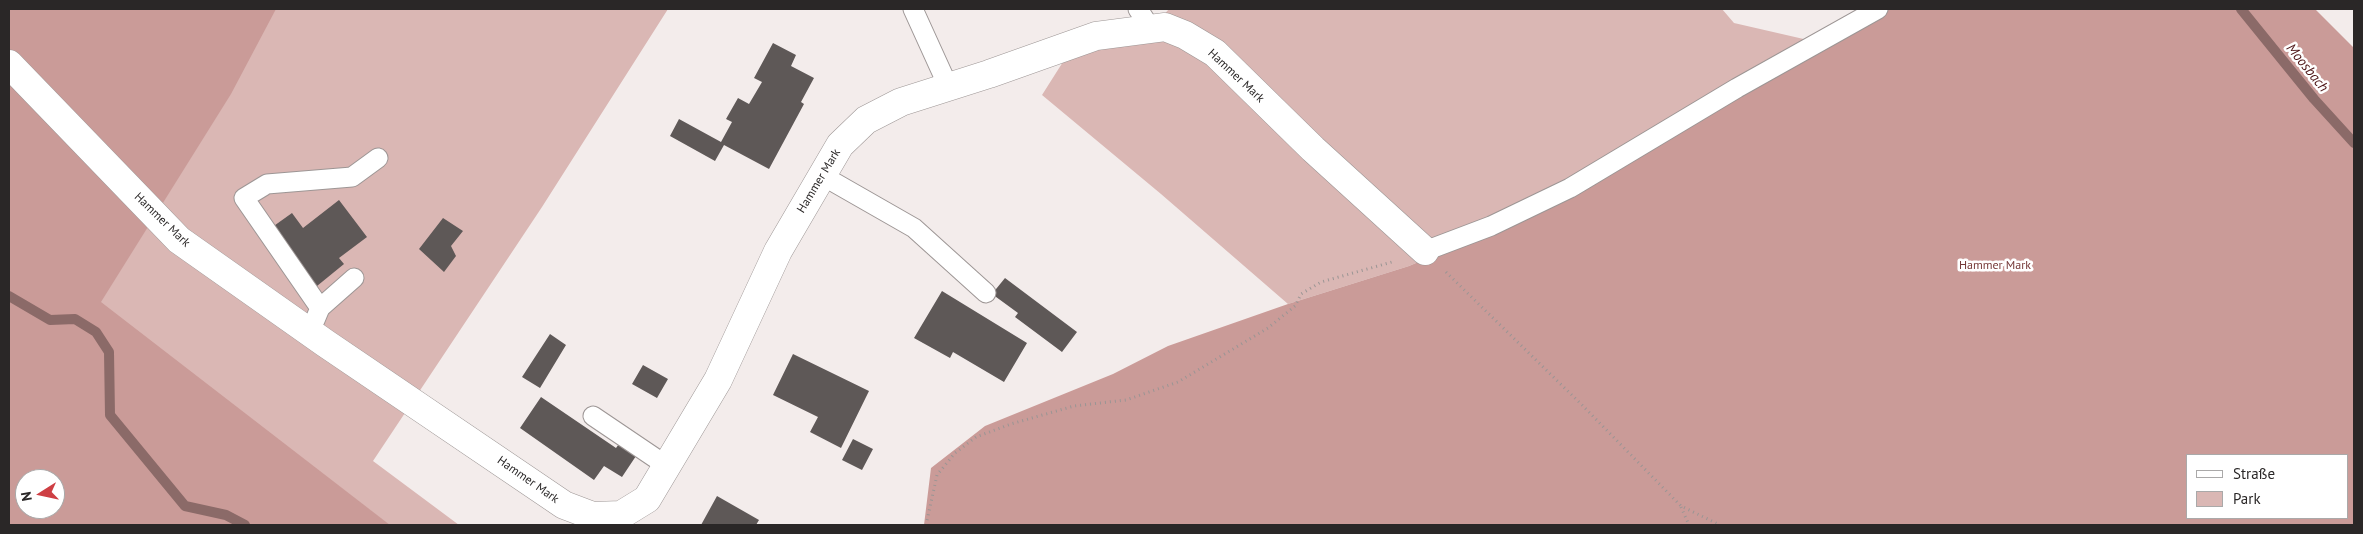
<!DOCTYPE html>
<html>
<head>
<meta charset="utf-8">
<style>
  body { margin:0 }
  #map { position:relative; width:2363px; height:534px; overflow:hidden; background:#f3eceb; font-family:"PT Sans",sans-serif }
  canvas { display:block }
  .frame { position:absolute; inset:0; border:10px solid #2a2727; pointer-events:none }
  .legend { position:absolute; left:2186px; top:454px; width:162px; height:65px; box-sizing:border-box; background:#fff; border:1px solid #aaa9a9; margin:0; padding:6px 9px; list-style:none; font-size:15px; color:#2a2727 }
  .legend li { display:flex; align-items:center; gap:10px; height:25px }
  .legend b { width:25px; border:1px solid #aaa9a9 }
  .north { position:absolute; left:15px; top:469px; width:50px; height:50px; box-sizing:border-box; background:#fff; border:1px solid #aaa9a9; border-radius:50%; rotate:260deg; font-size:14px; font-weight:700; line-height:20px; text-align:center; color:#2a2727 }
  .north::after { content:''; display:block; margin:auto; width:18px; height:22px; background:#ce3f44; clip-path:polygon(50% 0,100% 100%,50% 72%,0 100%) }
</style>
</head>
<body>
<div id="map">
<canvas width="2363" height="534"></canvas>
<div class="frame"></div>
<ul class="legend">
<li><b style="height:6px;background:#fff"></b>Straße</li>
<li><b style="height:14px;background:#dab7b4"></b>Park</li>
</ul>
<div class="north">N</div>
</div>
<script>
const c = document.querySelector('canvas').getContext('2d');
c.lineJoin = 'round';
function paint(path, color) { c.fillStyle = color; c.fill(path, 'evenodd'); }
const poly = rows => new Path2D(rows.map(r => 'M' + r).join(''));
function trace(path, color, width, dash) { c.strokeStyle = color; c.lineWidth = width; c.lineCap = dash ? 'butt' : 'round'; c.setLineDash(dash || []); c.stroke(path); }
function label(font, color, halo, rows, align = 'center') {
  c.font = font + ' "PT Sans",sans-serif'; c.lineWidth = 5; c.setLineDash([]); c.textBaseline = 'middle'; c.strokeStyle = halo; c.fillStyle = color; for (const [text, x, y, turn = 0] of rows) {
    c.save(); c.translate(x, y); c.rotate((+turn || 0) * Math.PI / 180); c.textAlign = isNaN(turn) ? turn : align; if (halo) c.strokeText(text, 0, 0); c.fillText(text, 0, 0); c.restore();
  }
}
paint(poly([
  [275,9,668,9,542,207,373,461,459,525,389,525,99,302],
  [1169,9,1722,9,1734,23,1821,43,1531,214,1409,266,1288,304,1161,194,1042,95,1068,54,1151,29]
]), '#dab7b4');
paint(poly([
  [9,9,276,9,231,94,101,302,390,525,9,525],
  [25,479,55,479,55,509,25,509],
  [1888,9,2315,9,2354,48,2354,525,924,525,931,468,985,426,1113,374,1168,346,1288,304,1409,266,1531,214,1821,43],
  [2187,455,2347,455,2347,518,2187,518]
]), '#ca9b98');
trace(poly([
  [2241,9,2314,99,2354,143],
  [9,296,50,320,75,319,96,332,109,352,110,415,185,506,226,515,245,525]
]), '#8b6a68', 10);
paint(poly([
  [773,43,796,55,791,66,814,78,801,102,804,104,769,169,724,145,715,161,670,136,679,119,721,142,732,122,726,119,738,98,749,104,762,82,754,78],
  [339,200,367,237,339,258,344,264,317,286,271,228,292,213,303,228],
  [443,218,463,231,451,246,456,256,444,272,419,249],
  [1005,278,1077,332,1062,352,1015,317,1018,313,992,294],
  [942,291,1027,343,1004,382,953,352,950,358,914,338],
  [550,334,566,345,540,388,522,377],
  [793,354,869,391,841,448,810,432,818,417,773,395],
  [643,365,668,379,657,398,632,384],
  [541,397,616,448,621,441,638,453,622,477,604,466,594,480,520,428],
  [853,439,873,449,862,470,842,460],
  [717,496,759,520,756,525,701,525]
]), '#5e5857');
const service = poly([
  [913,9,948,86],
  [1138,9,1151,29],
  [823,176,914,228,986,293],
  [1425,251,1491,226,1570,188,1737,88,1878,9],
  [320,308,244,198,267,184,352,177,378,158],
  [315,320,320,308,354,278],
  [593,416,667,466]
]);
const minor = poly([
  [9,64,179,240,325,343,564,505,593,516,621,515,647,499,718,380,778,251,840,145,866,120,901,102,989,74,1096,36,1165,27,1185,35,1215,53,1313,149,1425,251]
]);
trace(service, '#9d9695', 21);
trace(minor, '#9d9695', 29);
trace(poly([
  [1446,272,1581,404,1681,506,1720,525],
  [1681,507,1689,525],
  [926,525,937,475,955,453,976,437,1011,424,1074,406,1126,400,1178,382,1268,328,1295,306,1301,294,1321,282,1392,262]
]), '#9a9594', 3, [1, 4]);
trace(service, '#fff', 19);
trace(minor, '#fff', 28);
label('12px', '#2a2727', '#fff', [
  ["Hammer Mark",1236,76,43],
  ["Hammer Mark",819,181,-59],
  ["Hammer Mark",162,220,44],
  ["Hammer Mark",528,480,35]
]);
label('12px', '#763938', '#fff', [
  ["Hammer Mark",1995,266]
]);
label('italic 14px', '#4b1214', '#fff', [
  ["Moosbach",2307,68,51]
]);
</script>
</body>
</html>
